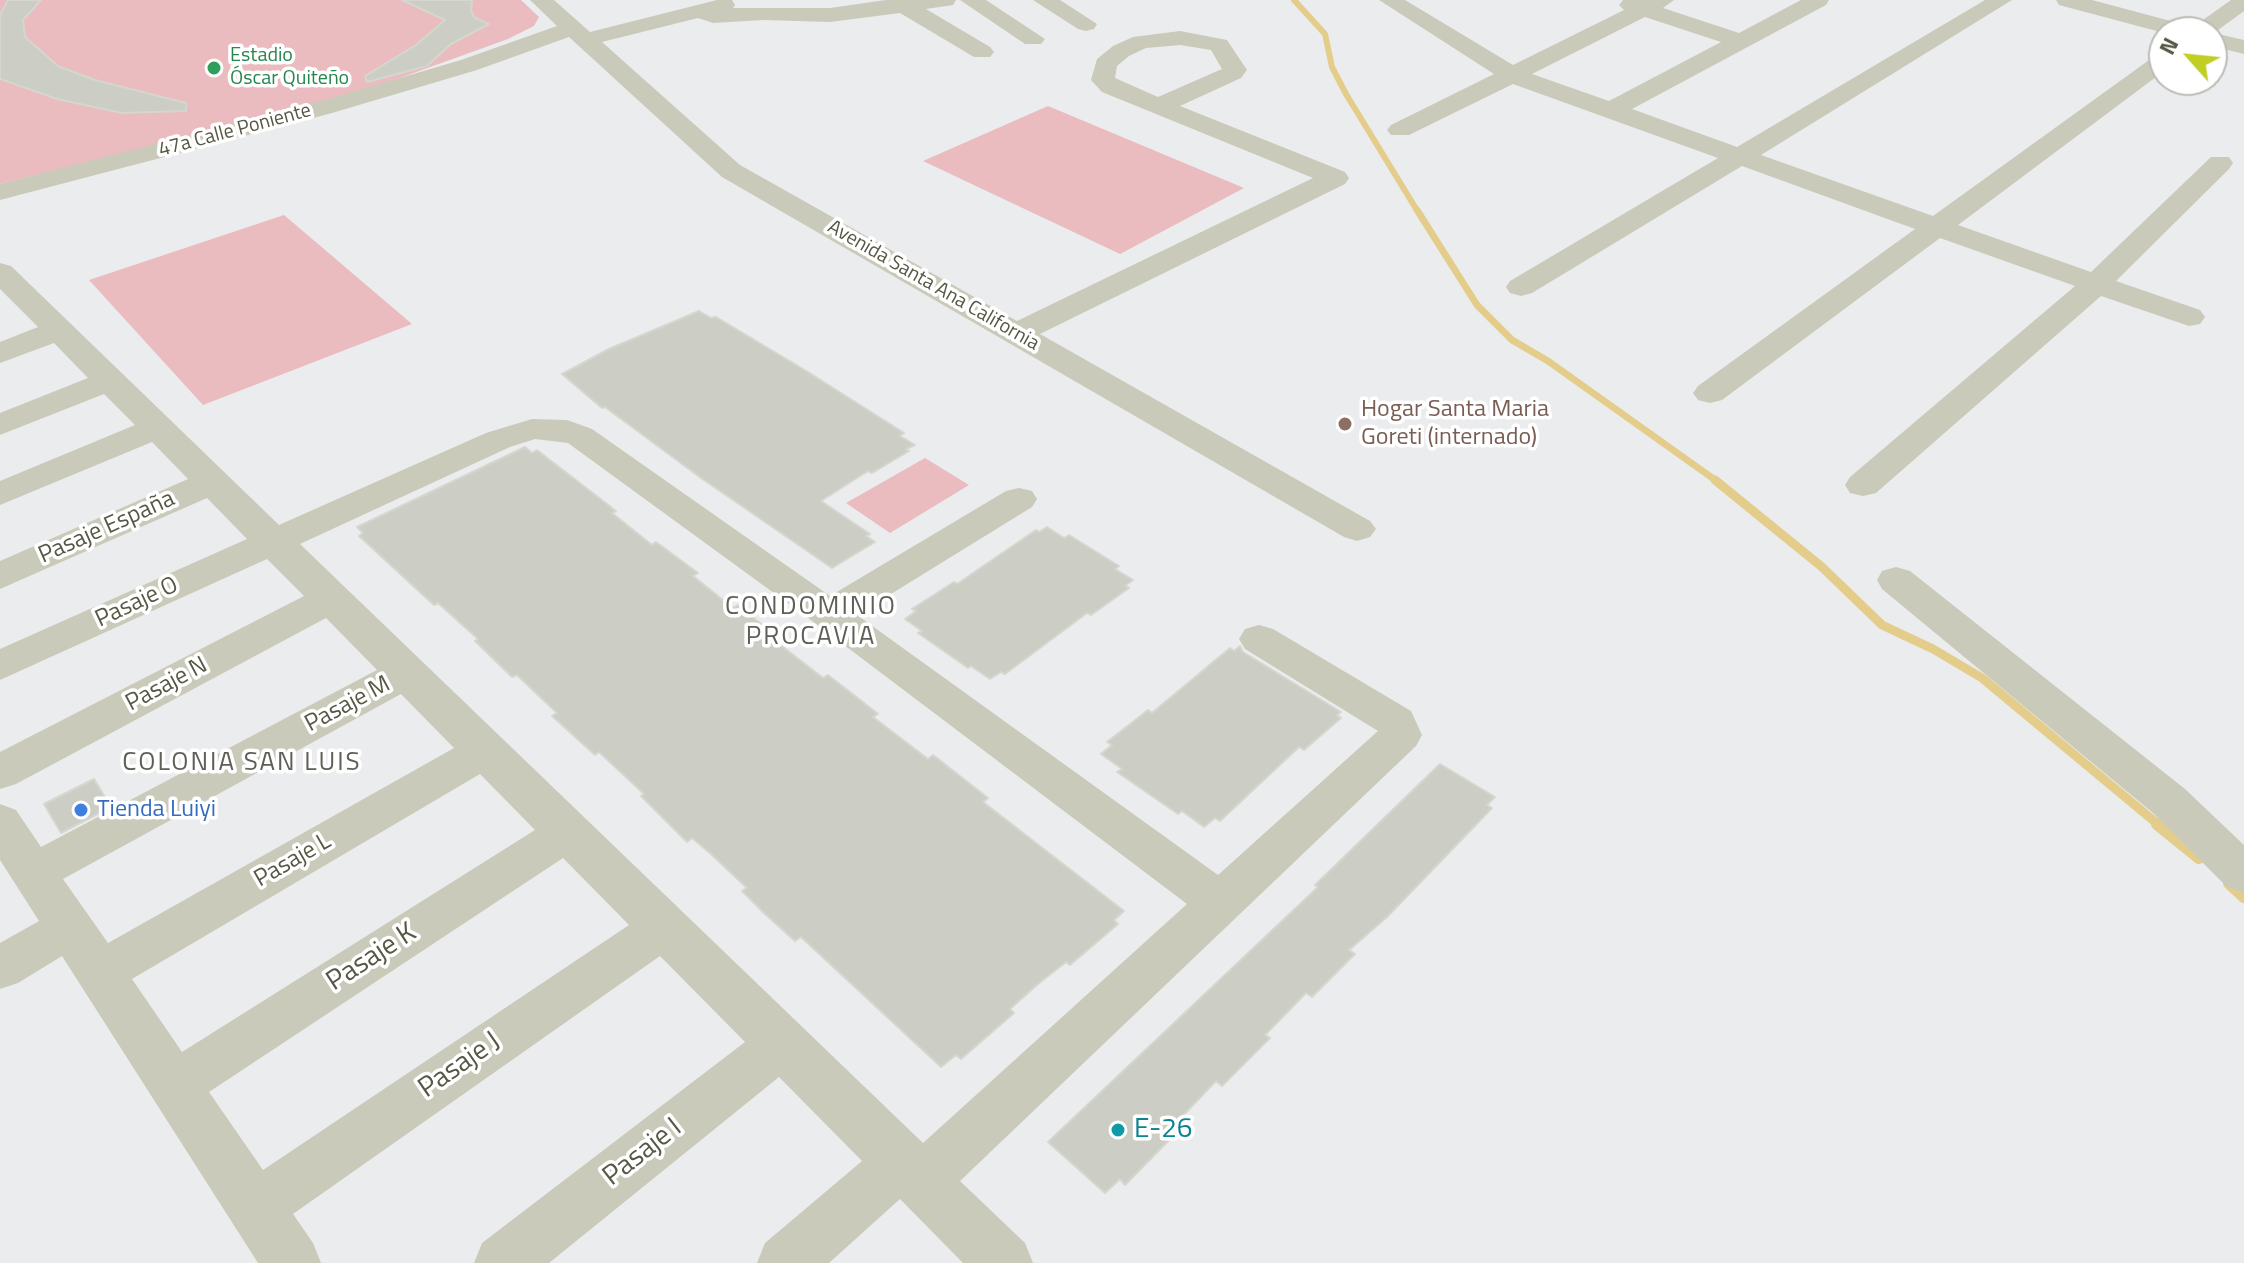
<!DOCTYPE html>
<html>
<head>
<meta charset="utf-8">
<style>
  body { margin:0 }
  #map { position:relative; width:2244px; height:1263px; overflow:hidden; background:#ebecee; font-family:"Titillium Web",sans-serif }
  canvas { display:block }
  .north { position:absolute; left:2148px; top:16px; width:80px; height:80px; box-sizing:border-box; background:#fff; border:2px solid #bcbcb5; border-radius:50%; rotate:297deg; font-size:22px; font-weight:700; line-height:32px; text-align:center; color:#575745 }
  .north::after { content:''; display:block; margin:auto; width:28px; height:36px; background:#c1ce24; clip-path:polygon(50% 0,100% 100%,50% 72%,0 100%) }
</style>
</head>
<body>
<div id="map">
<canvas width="2244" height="1263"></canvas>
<div class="north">N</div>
</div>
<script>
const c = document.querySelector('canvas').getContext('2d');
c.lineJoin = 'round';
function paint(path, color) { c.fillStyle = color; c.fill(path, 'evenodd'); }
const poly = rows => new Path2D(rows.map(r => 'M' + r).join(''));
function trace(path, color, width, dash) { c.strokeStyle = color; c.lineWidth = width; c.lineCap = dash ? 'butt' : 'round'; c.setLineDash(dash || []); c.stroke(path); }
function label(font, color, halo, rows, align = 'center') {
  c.font = font + ' "Titillium Web",sans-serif'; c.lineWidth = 7; c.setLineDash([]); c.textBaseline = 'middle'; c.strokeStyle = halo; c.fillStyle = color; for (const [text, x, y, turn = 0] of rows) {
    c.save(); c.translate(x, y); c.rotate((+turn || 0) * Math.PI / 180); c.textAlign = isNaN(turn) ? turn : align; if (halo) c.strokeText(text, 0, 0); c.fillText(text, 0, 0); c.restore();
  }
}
paint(poly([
  [0,0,521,0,539,17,534,26,508,39,347,97,0,184],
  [1048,106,1244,188,1120,254,923,161],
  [284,215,412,324,203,405,89,280],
  [925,458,969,485,890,533,846,503]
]), '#eabbbf');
trace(poly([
  [1294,0,1325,34,1332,67,1346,94,1418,212]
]), '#e4cc8a', 6);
trace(poly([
  [1417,210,1477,305,1512,340,1548,361,1718,482]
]), '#e4cc8a', 7);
trace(poly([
  [1715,480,1822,567,1882,625,1933,649,1982,678,2160,826]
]), '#e4cc8a', 9);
trace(poly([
  [2157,824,2199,858],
  [2229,883,2244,897]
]), '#e4cc8a', 12);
const building = poly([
  [8,0,41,0,23,20,25,37,58,66,95,80,186,103,186,111,122,113,57,99,0,79,0,15,8,0],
  [402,0,472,0,471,11,475,18,489,24,451,44,427,66,367,82,365,76,416,45,445,20,402,0],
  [699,311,711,318,716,317,808,372,904,433,900,436,915,445,906,449,909,451,872,473,868,471,821,501,870,534,866,536,875,542,832,568,701,478,605,407,602,408,562,374,609,349,699,311],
  [525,447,532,453,537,450,616,511,612,513,652,545,656,542,698,573,693,576,733,608,738,605,782,641,778,643,823,678,828,675,850,692,878,714,873,717,928,759,933,755,988,798,983,802,1124,911,1114,920,1118,924,1070,965,1066,962,1038,984,1010,1009,1014,1013,961,1059,956,1055,941,1067,801,937,795,941,764,913,742,891,747,888,711,854,692,838,687,842,641,796,644,794,599,752,595,755,552,716,557,713,517,675,512,677,475,641,478,639,438,603,434,605,359,536,363,533,357,527,525,447],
  [1047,527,1064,538,1069,535,1119,566,1115,569,1133,580,1125,586,1129,588,1091,615,1087,613,1005,674,1001,672,990,679,971,666,968,668,918,633,922,631,905,619,916,611,912,609,954,582,957,584,1036,530,1039,532,1047,527],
  [1240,646,1243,652,1341,712,1337,715,1341,718,1304,750,1299,747,1220,821,1215,818,1204,827,1182,811,1178,814,1117,772,1122,769,1101,754,1112,745,1107,742,1148,710,1152,713,1230,648,1234,651,1240,646],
  [1440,764,1495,797,1487,805,1492,808,1387,917,1349,950,1355,954,1312,997,1306,993,1265,1035,1270,1038,1222,1086,1216,1081,1172,1127,1177,1132,1125,1185,1120,1179,1105,1193,1048,1142,1318,887,1315,885,1440,764],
  [94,779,111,807,61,833,44,804,94,779]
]);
paint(building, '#cccec5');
trace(building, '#d5d7cf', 2);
paint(poly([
  [530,0,554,0,590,32,717,0,732,0,735,5,733,8,830,8,886,0,956,0,953,5,926,9,990,47,994,52,990,57,974,57,900,13,830,22,763,20,713,23,698,18,602,42,740,165,1017,321,1313,178,1102,92,1091,80,1097,59,1113,46,1133,37,1180,31,1227,40,1247,70,1241,78,1180,106,1345,172,1349,178,1345,184,1040,334,1370,521,1376,529,1370,537,1357,541,1344,537,722,177,569,37,477,70,332,113,0,200,0,184,314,103,461,60,557,26,530,0],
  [1180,45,1211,50,1222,69,1158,97,1115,78,1117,66,1129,56,1146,48,1180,45],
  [960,0,986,0,1045,39,1041,44,1025,44,960,0],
  [1033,0,1060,0,1097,24,1094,29,1086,31,1078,29,1033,0],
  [1379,0,1405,0,1513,65,1624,10,1619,5,1623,0,1674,0,1663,8,1739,33,1801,0,1829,0,1826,5,1632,109,1737,147,1985,0,2012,0,1761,155,1933,216,2156,55,2164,53,2164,71,1958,225,2091,272,2211,157,2229,157,2233,163,2229,169,2116,281,2200,310,2205,317,2200,324,2189,326,2101,296,1876,493,1863,496,1850,493,1845,485,1850,477,2075,286,1940,238,1722,400,1710,403,1698,400,1693,393,1698,386,1915,229,1742,166,1532,293,1521,296,1510,293,1506,287,1510,281,1718,158,1513,84,1409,135,1391,135,1387,130,1391,125,1494,74,1379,0],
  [1645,17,1721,42,1609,101,1532,74,1645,17],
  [2056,0,2092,0,2193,27,2231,0,2244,0,2244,11,2214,33,2244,40,2244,54,2212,46,2212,32,2164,33,2059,5,2056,0],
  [0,263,11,266,279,525,486,433,532,419,567,420,592,429,830,596,1006,491,1019,488,1032,491,1037,499,1032,507,857,615,1218,875,1378,731,1245,649,1239,639,1245,629,1259,625,1273,629,1411,711,1422,735,1416,746,960,1181,1025,1243,1033,1263,963,1263,900,1199,829,1263,757,1263,765,1243,862,1161,779,1077,549,1263,474,1263,482,1243,745,1042,660,956,293,1214,313,1243,321,1263,258,1263,62,956,18,983,0,989,0,943,39,921,0,860,0,804,16,810,41,847,377,670,326,618,16,784,0,789,0,752,304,596,267,559,0,680,0,649,247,539,207,498,0,589,0,561,188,479,152,442,0,505,0,481,135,425,104,394,0,435,0,413,88,378,54,343,0,363,0,342,38,327,0,289,0,263],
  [535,439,568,443,815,623,1187,904,923,1143,300,544,510,447,535,439],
  [401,694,454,748,108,943,63,879,401,694],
  [480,774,535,830,182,1052,132,979,480,774],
  [563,858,629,925,263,1170,209,1092,563,858],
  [1896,567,1910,571,2185,789,2244,845,2244,893,2227,887,2153,813,1882,589,1877,580,1882,571,1896,567]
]), '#cacaba');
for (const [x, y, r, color] of [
  [214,68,8,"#2e9e5b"],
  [1345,424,8,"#8d6e63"],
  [81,810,8,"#3f7fe0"],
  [1118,1130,8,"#0f9aa8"]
]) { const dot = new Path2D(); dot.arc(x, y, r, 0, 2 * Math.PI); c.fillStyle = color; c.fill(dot); trace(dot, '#fff', 3); }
label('20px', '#27864d', '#fff', [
  ["Estadio",230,56],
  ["Óscar Quiteño",230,79]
], 'left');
label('20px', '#575745', '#fff', [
  ["47a Calle Poniente",235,131,-15],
  ["Avenida Santa Ana California",933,286,30]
]);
label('24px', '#785e54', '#fff', [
  ["Hogar Santa Maria",1361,410],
  ["Goreti (internado)",1361,438]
], 'left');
label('24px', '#575745', '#fff', [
  ["Pasaje España",107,528,-24],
  ["Pasaje O",137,603,-25],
  ["Pasaje N",167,685,-28],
  ["Pasaje M",348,705,-28],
  ["Pasaje L",293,861,-30]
]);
label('24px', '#366cbe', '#fff', [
  ["Tienda Luiyi",97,810]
], 'left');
c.letterSpacing = '2px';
label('26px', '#5f5f58', '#fff', [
  ["CONDOMINIO",811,608],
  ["PROCAVIA",811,638],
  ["COLONIA SAN LUIS",242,764]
]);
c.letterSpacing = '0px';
label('28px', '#575745', '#fff', [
  ["Pasaje K",372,958,-33],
  ["Pasaje J",460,1066,-35],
  ["Pasaje I",643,1153,-38]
]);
label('28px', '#0d838f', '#fff', [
  ["E-26",1134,1130]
], 'left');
</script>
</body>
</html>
